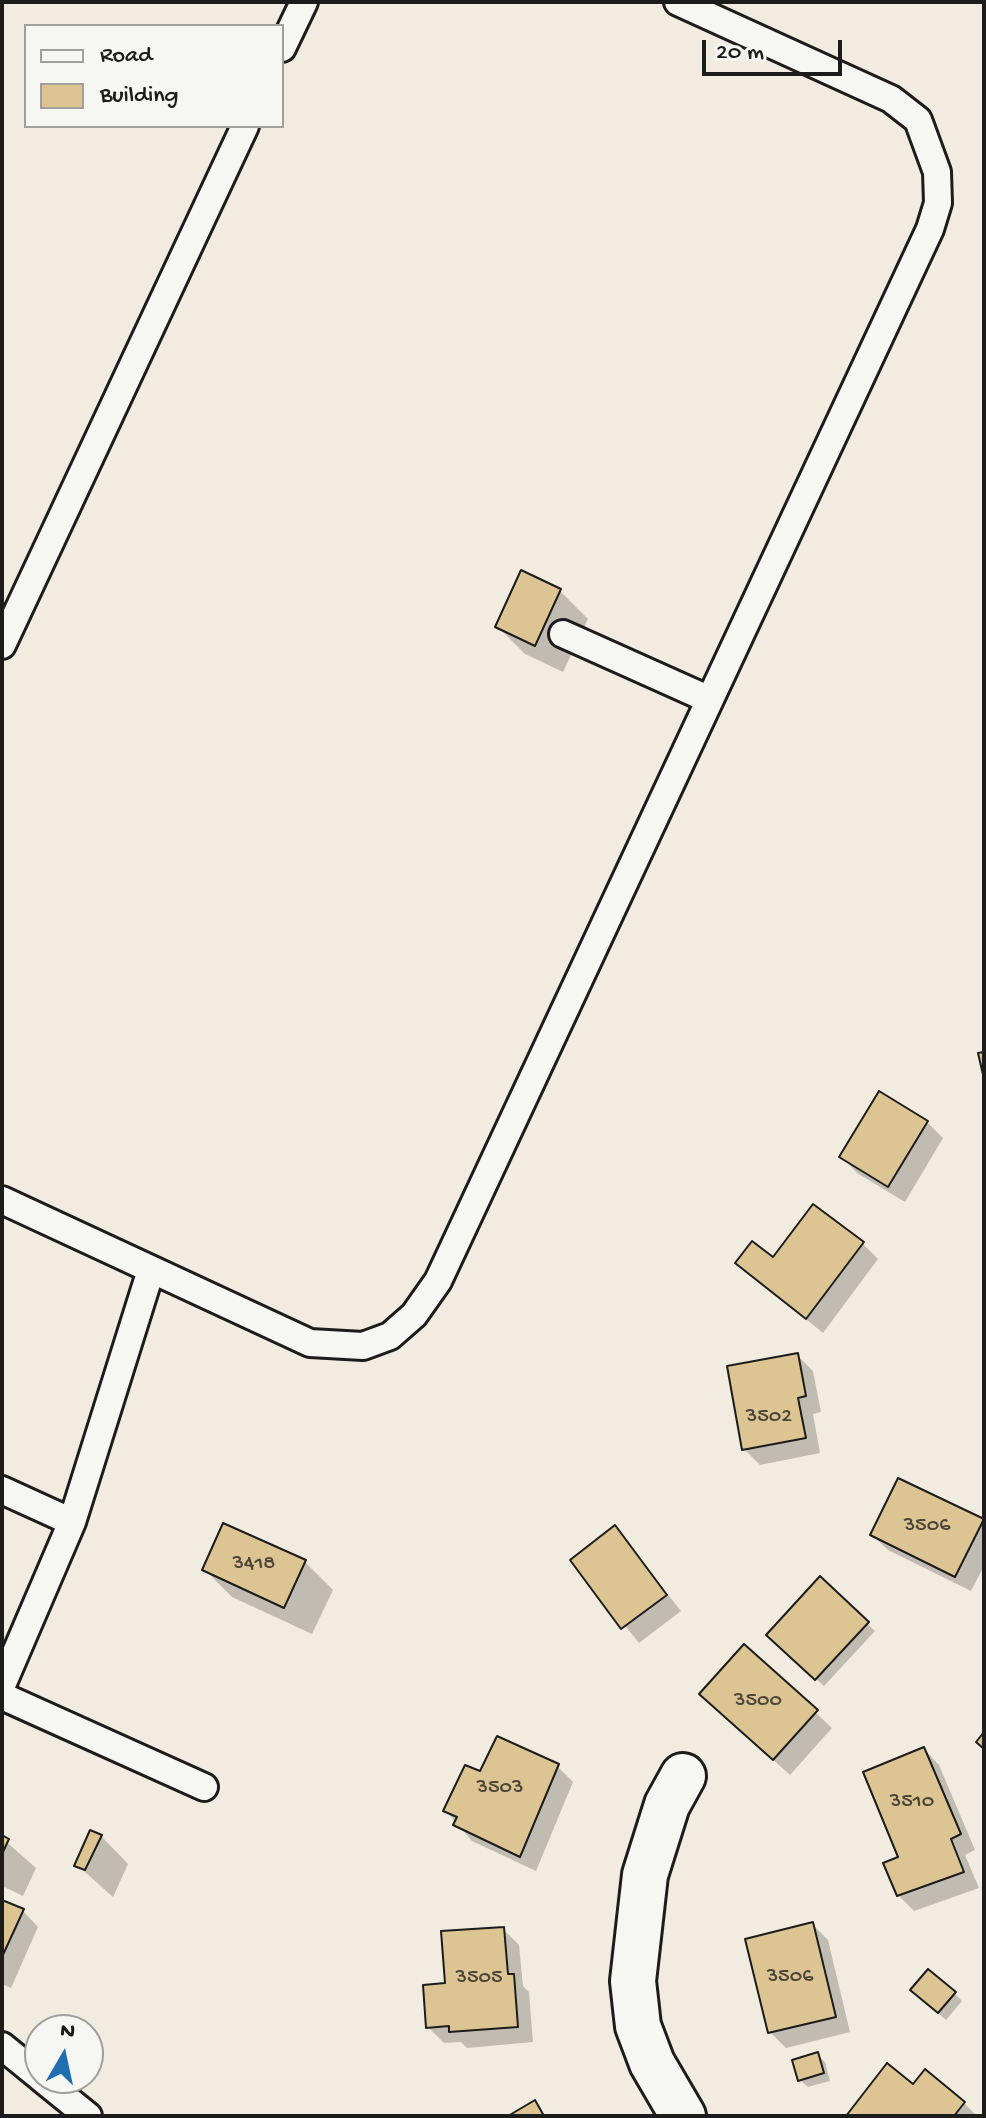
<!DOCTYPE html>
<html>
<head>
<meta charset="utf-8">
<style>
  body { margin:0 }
  #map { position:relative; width:986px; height:2118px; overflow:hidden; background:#f1ecdf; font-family:"Gochi Hand",sans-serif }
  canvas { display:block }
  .frame { position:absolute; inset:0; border:4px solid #1c1c1c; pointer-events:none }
  .legend { position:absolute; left:24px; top:24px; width:260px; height:104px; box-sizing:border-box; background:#f6f6f2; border:2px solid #9f9f9c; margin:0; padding:10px 14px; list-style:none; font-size:24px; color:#1c1c1c }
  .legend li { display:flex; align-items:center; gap:16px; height:40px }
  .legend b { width:40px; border:2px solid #9f9f9c }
  .north { position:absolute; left:24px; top:2014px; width:80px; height:80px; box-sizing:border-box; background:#f6f6f2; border:2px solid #9f9f9c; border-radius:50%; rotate:9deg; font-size:22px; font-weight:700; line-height:32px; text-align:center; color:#1c1c1c }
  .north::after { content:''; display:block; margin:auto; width:28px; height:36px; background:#1f6fb2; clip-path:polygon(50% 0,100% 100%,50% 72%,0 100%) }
  .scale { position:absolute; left:702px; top:40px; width:140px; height:36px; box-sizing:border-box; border:4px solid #1c1c1c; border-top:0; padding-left:10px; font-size:24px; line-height:28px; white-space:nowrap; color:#1c1c1c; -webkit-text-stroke:6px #f6f6f2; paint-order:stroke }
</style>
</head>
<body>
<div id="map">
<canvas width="986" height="2118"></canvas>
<div class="frame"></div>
<ul class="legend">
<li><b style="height:10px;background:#f6f6f2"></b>Road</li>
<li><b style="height:22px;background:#ddc593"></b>Building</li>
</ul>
<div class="north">N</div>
<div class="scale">20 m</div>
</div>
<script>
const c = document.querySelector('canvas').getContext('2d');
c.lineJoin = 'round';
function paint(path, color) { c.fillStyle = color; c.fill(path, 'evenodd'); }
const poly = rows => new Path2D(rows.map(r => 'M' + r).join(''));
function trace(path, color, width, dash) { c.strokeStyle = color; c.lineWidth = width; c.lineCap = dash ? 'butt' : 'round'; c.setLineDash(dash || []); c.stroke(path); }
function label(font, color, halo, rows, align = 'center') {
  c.font = font + ' "Gochi Hand",sans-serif'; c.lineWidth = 7; c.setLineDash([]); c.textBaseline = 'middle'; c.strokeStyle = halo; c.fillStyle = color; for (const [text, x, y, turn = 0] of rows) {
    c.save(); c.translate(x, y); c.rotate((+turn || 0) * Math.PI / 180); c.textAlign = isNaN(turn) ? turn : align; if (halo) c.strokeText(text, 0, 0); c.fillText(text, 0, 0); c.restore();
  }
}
paint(poly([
  [522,573,560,591,588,619,563,672,525,654,497,626],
  [927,1122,943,1138,905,1202,857,1173,842,1157],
  [863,1244,878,1259,823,1333,737,1263],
  [797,1355,813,1371,821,1412,813,1414,820,1453,760,1465,744,1449],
  [983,1521,984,1566,971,1591,888,1550,872,1535],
  [615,1528,681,1611,639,1643,572,1560],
  [305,1562,333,1590,312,1634,232,1597,204,1569],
  [820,1579,875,1631,824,1686,776,1643],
  [744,1646,832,1728,790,1775,717,1709],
  [924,1749,939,1765,975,1850,965,1855,979,1888,914,1911,898,1895,901,1858],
  [557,1766,573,1782,536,1871,472,1841,446,1811,481,1774],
  [101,1836,128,1864,113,1897,77,1865],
  [2,1838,36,1868,23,1896,2,1886],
  [2,1902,23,1911,38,1927,11,1988,2,1984],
  [812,1924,828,1940,850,2032,786,2048,770,2032],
  [503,1929,519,1945,523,1986,529,1992,533,2042,467,2048,461,2042,444,2043,428,2027,447,1985],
  [954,1993,962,2001,946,2020,920,1998],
  [817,2055,825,2062,830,2081,808,2087,800,2080],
  [914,2087,964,2103,977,2116,849,2116]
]), '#0003');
const building = poly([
  [521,570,561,589,535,646,495,627,521,570],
  [984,1052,984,1079,978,1053,984,1052],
  [879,1091,928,1121,888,1187,839,1157,879,1091],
  [813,1204,864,1242,806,1319,735,1263,752,1241,773,1257,813,1204],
  [798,1353,806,1396,798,1398,806,1438,742,1450,727,1366,798,1353],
  [898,1478,984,1519,955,1577,870,1535,898,1478],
  [223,1523,306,1560,284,1608,202,1570,223,1523],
  [615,1525,667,1595,621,1629,570,1560,615,1525],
  [820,1576,869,1622,815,1680,766,1635,820,1576],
  [744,1644,818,1710,773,1760,699,1694,744,1644],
  [984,1732,984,1749,976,1742,984,1732],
  [497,1736,559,1764,520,1857,453,1825,457,1817,443,1811,465,1765,480,1771,497,1736],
  [924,1747,961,1834,951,1839,964,1872,897,1896,883,1863,898,1857,863,1772,924,1747],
  [90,1830,102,1835,85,1870,74,1866,90,1830],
  [2,1835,9,1839,2,1854,2,1835],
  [2,1900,24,1909,2,1957,2,1900],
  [813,1922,836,2017,768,2033,745,1939,813,1922],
  [504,1927,508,1974,514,1974,518,2027,449,2032,449,2026,426,2028,423,1985,445,1983,441,1931,504,1927],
  [928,1969,956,1992,938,2013,910,1990,928,1969],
  [818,2052,824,2073,798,2081,792,2060,818,2052],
  [887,2063,913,2084,925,2069,965,2102,954,2116,846,2116,887,2063],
  [535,2100,544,2116,508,2116,535,2100]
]);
paint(building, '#ddc593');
trace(building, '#1c1c1c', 2);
const lane = poly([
  [282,48,304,2],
  [563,634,708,699],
  [2,645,245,126],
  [2,1200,310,1343,363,1346,390,1336,414,1315,438,1281,930,229,938,203,937,172,918,120,891,99,678,2],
  [2,1490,72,1522,2,1685],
  [72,1522,151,1270],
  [2,1696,204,1787],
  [2,2046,40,2077],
  [41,2078,88,2116]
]);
const street = poly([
  [683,1776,667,1805,645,1875,633,1981,638,2026,652,2063,683,2116]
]);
trace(lane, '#1c1c1c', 32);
trace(street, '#1c1c1c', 50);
trace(lane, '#f6f6f2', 26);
trace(street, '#f6f6f2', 44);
label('22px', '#4c463a', null, [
  ["3502",769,1418],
  ["3506",927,1527],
  ["3418",254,1565],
  ["3500",758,1702],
  ["3503",500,1789],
  ["3510",912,1803],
  ["3506",790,1978],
  ["3505",479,1979]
]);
</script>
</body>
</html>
